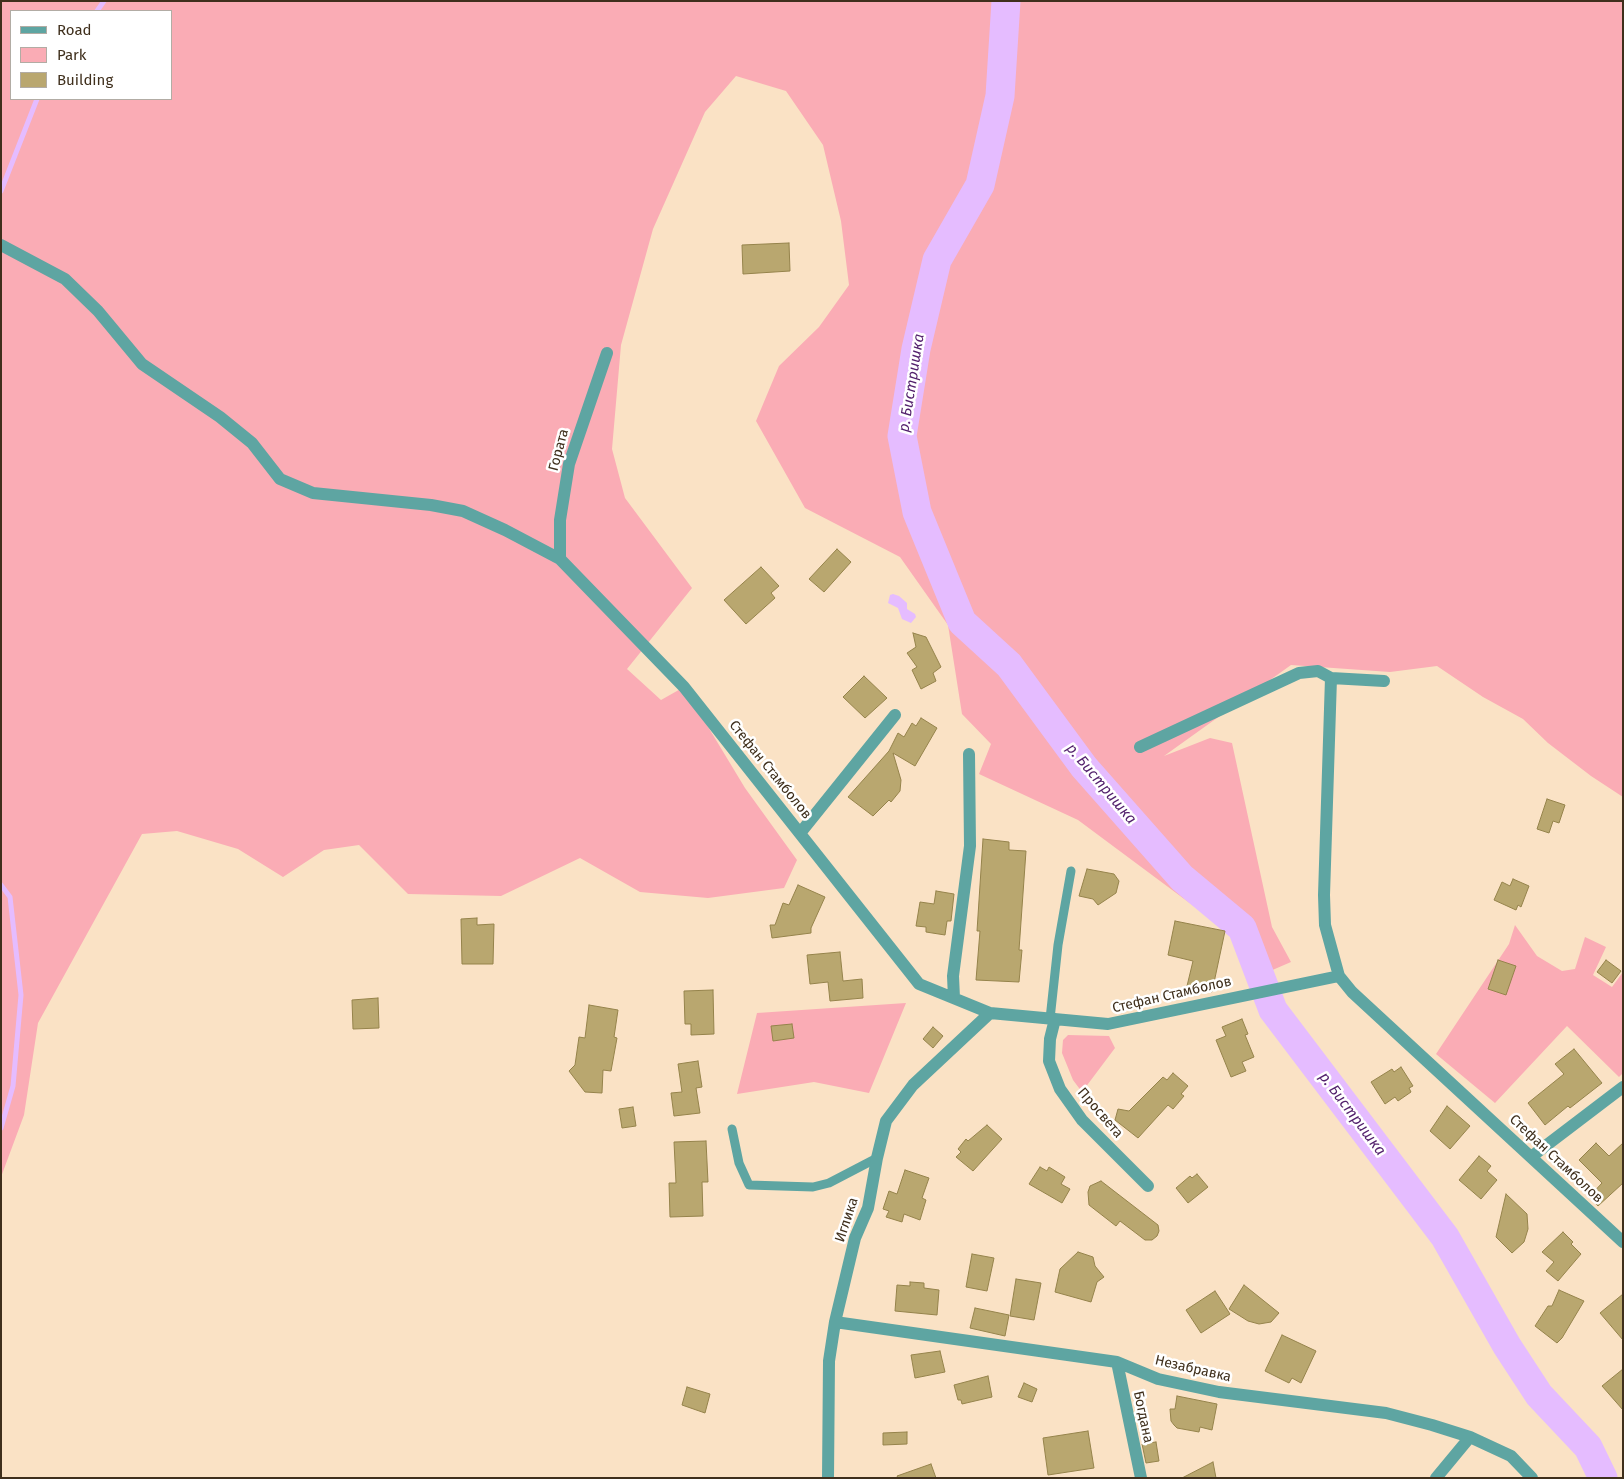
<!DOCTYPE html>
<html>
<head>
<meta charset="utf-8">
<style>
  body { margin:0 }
  #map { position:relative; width:1624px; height:1479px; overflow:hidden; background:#fae2c5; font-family:"Fira Sans",sans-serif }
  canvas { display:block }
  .frame { position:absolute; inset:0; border:2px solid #3f2f1c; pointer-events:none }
  .legend { position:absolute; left:10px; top:10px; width:162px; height:90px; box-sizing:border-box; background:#fff; border:1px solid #b2aca4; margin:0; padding:6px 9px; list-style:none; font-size:15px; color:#3f2f1c }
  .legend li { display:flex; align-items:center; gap:10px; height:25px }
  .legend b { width:25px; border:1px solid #b2aca4 }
</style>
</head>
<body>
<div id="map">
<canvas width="1624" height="1479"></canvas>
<div class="frame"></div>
<ul class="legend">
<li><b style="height:6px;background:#5ea5a2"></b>Road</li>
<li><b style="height:14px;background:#faacb5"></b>Park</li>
<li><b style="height:14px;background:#b9a76f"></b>Building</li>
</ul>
</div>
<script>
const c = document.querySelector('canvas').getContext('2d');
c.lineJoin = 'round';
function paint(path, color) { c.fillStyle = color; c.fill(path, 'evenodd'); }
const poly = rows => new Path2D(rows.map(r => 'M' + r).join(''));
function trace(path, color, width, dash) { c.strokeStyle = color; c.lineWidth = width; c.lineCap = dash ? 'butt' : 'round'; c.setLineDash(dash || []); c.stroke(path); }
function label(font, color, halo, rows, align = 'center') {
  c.font = font + ' "Fira Sans",sans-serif'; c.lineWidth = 5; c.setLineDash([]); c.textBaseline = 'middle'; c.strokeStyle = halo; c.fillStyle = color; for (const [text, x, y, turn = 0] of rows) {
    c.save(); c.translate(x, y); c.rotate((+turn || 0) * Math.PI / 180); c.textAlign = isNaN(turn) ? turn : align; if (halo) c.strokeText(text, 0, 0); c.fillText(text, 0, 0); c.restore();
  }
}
paint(poly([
  [1,1,1623,1,1623,797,1591,776,1548,743,1523,719,1483,697,1437,666,1390,672,1291,665,1164,756,1210,738,1232,743,1272,927,1291,962,1254,978,1239,936,1195,907,1078,820,979,774,991,744,962,714,948,625,900,557,805,508,756,421,779,366,819,327,849,285,841,221,823,145,786,91,736,76,705,112,653,229,621,345,612,449,625,498,692,588,627,669,661,700,684,687,745,788,797,860,784,888,708,898,640,892,580,858,501,896,408,894,359,845,324,850,283,877,238,849,177,831,142,834,38,1023,24,1115,1,1177],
  [11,11,171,11,171,99,11,99],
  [1515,925,1537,956,1562,971,1575,969,1585,937,1606,947,1593,975,1612,987,1623,972,1623,1073,1619,1077,1567,1026,1495,1103,1436,1054,1509,944],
  [906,1003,869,1093,814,1082,737,1094,757,1013],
  [1068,1035,1109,1036,1115,1048,1082,1092,1073,1080,1062,1053,1063,1040]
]), '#faacb5');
paint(poly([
  [893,594,899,596,907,603,907,609,915,614,916,617,911,623,902,619,898,608,888,603,890,595]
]), '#e5bcff');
trace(poly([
  [97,11,104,1],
  [1,191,37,99],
  [1,885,10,897,21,995,13,1086,1,1128]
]), '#e5bcff', 5);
trace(poly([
  [1006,1,1000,96,980,185,937,260,916,349,902,436,917,512,962,622,1009,665,1084,767,1182,878,1242,928,1273,1010,1445,1237,1507,1346,1539,1395,1588,1447,1603,1478]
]), '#e5bcff', 29);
const building = poly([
  [789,243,790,271,743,274,742,245,789,243],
  [837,549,851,562,824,592,809,579,837,549],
  [761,567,779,586,771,593,775,598,746,624,724,600,761,567],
  [913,633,926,637,941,667,933,673,936,681,921,689,912,670,917,667,907,653,916,647,913,633],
  [864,676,887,698,865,718,843,697,864,676],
  [921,718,937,728,915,766,893,753,901,780,900,791,891,802,889,800,873,816,848,797,889,751,898,733,904,737,912,723,916,726,921,718],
  [1547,799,1565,805,1559,823,1553,821,1549,833,1537,829,1547,799],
  [983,839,1009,842,1009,850,1026,851,1019,950,1022,950,1019,982,976,980,980,931,977,931,983,839],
  [1087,869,1114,874,1119,881,1116,893,1098,905,1093,899,1079,896,1087,869],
  [1513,879,1529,886,1521,907,1518,905,1516,910,1494,900,1502,882,1510,886,1513,879],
  [798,885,825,897,811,928,811,933,772,938,770,925,775,925,783,903,789,905,798,885],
  [936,891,954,894,951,921,947,921,945,935,926,932,926,927,916,926,920,902,934,904,936,891],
  [477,918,477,925,494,924,493,964,462,964,461,919,477,918],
  [1175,921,1225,931,1212,992,1187,986,1193,961,1168,955,1175,921],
  [840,952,843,981,862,979,863,998,830,1001,828,982,810,984,807,955,840,952],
  [1498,960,1516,966,1506,995,1488,989,1498,960],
  [1606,960,1621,971,1612,983,1597,972,1606,960],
  [713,990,714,1034,691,1035,691,1024,685,1024,684,991,713,990],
  [378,998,379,1028,353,1029,352,1000,378,998],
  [589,1005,618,1010,614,1037,617,1038,611,1071,603,1070,602,1093,585,1092,569,1071,575,1065,579,1037,585,1038,589,1005],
  [1242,1019,1248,1034,1245,1035,1254,1057,1242,1062,1246,1071,1231,1077,1216,1040,1226,1036,1222,1027,1242,1019],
  [792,1024,794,1038,773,1041,771,1026,792,1024],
  [933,1027,943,1036,933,1048,923,1039,933,1027],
  [1574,1049,1602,1083,1570,1108,1568,1106,1545,1125,1528,1103,1564,1074,1555,1064,1574,1049],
  [698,1061,702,1087,696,1088,700,1113,674,1116,671,1093,682,1092,678,1064,698,1061],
  [1401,1067,1413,1086,1409,1088,1411,1092,1398,1101,1395,1097,1385,1104,1371,1082,1392,1069,1394,1072,1401,1067],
  [1173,1073,1188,1086,1181,1094,1184,1096,1173,1109,1168,1105,1138,1138,1115,1120,1118,1109,1129,1111,1163,1077,1167,1080,1173,1073],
  [1447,1106,1470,1126,1450,1149,1430,1131,1447,1106],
  [633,1107,636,1126,622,1128,619,1109,633,1107],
  [987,1125,1002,1139,973,1171,956,1157,961,1152,958,1149,966,1139,968,1141,987,1125],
  [706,1141,708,1182,702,1182,703,1216,670,1217,669,1183,676,1183,674,1142,706,1141],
  [1596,1143,1609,1156,1623,1143,1623,1183,1598,1206,1589,1197,1602,1183,1579,1160,1596,1143],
  [1479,1156,1491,1166,1487,1171,1497,1180,1481,1199,1459,1180,1479,1156],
  [1040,1167,1047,1171,1049,1167,1065,1177,1061,1184,1070,1189,1062,1203,1029,1184,1040,1167],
  [905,1170,929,1178,922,1198,926,1200,920,1220,904,1214,902,1222,886,1217,889,1211,883,1209,889,1191,897,1194,905,1170],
  [1197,1174,1208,1187,1188,1203,1176,1188,1190,1176,1192,1178,1197,1174],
  [1101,1181,1158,1225,1159,1231,1157,1236,1152,1240,1145,1240,1120,1221,1116,1226,1089,1205,1088,1192,1090,1186,1101,1181],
  [1506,1194,1527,1214,1528,1229,1524,1242,1512,1253,1496,1237,1506,1194],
  [1563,1232,1573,1242,1571,1244,1581,1254,1558,1281,1546,1271,1554,1262,1542,1252,1563,1232],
  [1078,1252,1093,1257,1095,1266,1104,1277,1097,1282,1091,1302,1055,1292,1060,1269,1078,1252],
  [972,1254,994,1258,987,1291,966,1287,972,1254],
  [1016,1279,1041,1283,1034,1320,1010,1316,1016,1279],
  [910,1282,924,1283,924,1288,939,1290,937,1315,895,1311,897,1285,910,1286,910,1282],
  [1244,1285,1279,1313,1271,1322,1259,1324,1248,1321,1229,1309,1244,1285],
  [1559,1290,1584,1301,1562,1338,1557,1343,1535,1326,1548,1306,1552,1306,1559,1290],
  [1215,1291,1230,1314,1201,1333,1186,1310,1215,1291],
  [1623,1294,1623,1340,1600,1313,1623,1294],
  [975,1308,1009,1315,1005,1336,970,1328,975,1308],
  [1282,1335,1316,1351,1301,1383,1292,1378,1289,1383,1265,1371,1282,1335],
  [940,1351,945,1372,915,1378,911,1355,940,1351],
  [1623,1369,1623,1410,1602,1386,1623,1369],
  [988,1376,992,1397,962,1404,961,1400,958,1400,954,1385,988,1376],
  [1024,1383,1037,1389,1032,1402,1018,1397,1024,1383],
  [687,1387,710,1394,705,1413,682,1405,687,1387],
  [1177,1396,1217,1404,1212,1430,1200,1427,1199,1432,1177,1428,1174,1425,1171,1421,1170,1409,1175,1409,1177,1396],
  [1088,1431,1094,1468,1048,1475,1043,1438,1088,1431],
  [907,1432,907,1444,883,1445,883,1433,907,1432],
  [1156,1442,1159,1461,1146,1463,1142,1444,1156,1442],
  [1213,1462,1216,1478,1182,1478,1213,1462],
  [931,1464,936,1478,898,1478,897,1476,931,1464]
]);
paint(building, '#b9a76f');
trace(building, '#95834b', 1);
trace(poly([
  [1050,1019,1058,945,1071,871],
  [732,1129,739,1163,749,1185,813,1187,829,1183,877,1158]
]), '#5ea5a2', 9);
trace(poly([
  [1,245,65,279,98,311,142,364,220,417,252,443,280,479,313,493,431,505,463,511,505,530,560,559,684,687,919,984,990,1013,1108,1024,1339,976,1352,992,1623,1242],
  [560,559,560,520,569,464,607,353],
  [1331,678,1324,895,1325,925,1339,976],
  [1140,747,1299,673,1318,671,1331,678,1384,681],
  [801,832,895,715],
  [954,998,953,976,970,846,969,754],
  [1055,1019,1050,1039,1049,1061,1060,1089,1082,1120,1148,1186],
  [1531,1157,1623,1087],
  [835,1322,1117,1362,1158,1379,1219,1392,1386,1413,1432,1425,1470,1437,1511,1456,1532,1478],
  [1117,1362,1141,1478],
  [828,1478,829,1361,835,1322,855,1238,868,1208,877,1158,886,1121,913,1085,990,1013],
  [1436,1478,1470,1437]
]), '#5ea5a2', 12);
label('14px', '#3f2f1c', '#fff', [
  ["Гората",559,450,-75],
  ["Стефан Стамболов",770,770,51],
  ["Стефан Стамболов",1172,995,-13],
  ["Просвета",1100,1113,49],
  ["Стефан Стамболов",1556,1159,43],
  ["Иглика",847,1220,-72],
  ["Незабравка",1193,1369,13],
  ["Богдана",1143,1417,78]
]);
label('italic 15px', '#53216d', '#fff', [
  ["р. Бистришка",912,383,-81],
  ["р. Бистришка",1101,784,50],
  ["р. Бистришка",1352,1114,53]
]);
</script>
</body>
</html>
